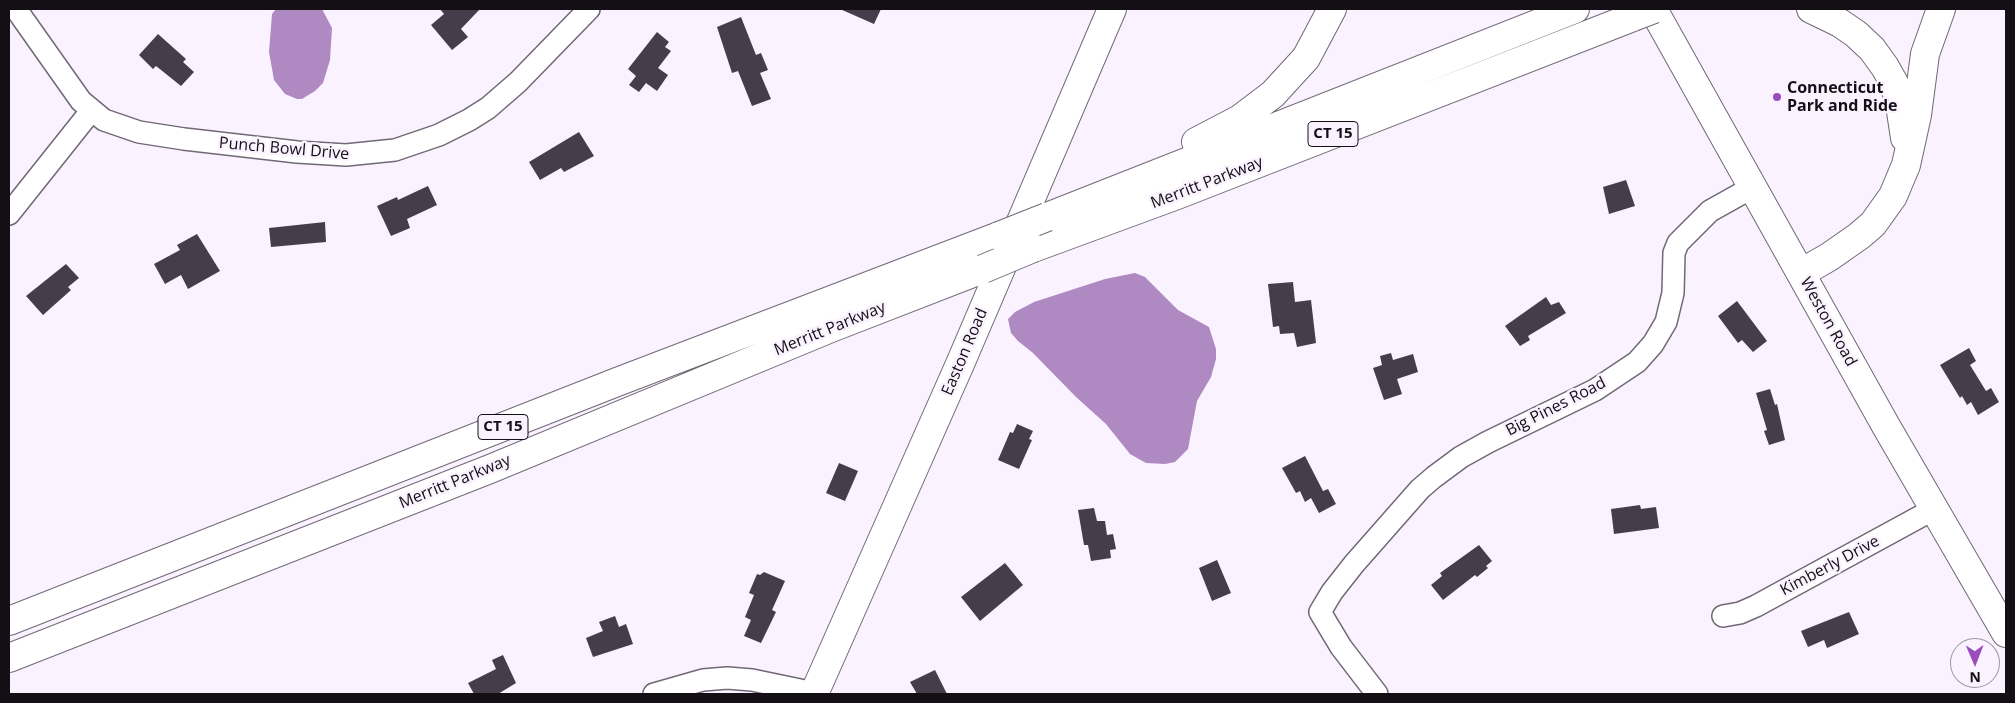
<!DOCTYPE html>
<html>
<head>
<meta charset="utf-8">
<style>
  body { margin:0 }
  #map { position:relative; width:2015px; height:703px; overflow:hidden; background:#faf2ff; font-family:"Open Sans",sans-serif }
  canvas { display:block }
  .frame { position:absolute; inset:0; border:10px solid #130f15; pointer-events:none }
  .north { position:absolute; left:1950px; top:638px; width:50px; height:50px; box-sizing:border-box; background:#faf2ff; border:1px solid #9e97a1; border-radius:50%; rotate:179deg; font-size:14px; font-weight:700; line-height:20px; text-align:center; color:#130f15 }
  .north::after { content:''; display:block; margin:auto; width:18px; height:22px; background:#9a4cbd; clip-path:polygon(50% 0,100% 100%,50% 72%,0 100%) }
</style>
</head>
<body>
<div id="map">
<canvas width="2015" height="703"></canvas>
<div class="frame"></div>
<div class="north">N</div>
</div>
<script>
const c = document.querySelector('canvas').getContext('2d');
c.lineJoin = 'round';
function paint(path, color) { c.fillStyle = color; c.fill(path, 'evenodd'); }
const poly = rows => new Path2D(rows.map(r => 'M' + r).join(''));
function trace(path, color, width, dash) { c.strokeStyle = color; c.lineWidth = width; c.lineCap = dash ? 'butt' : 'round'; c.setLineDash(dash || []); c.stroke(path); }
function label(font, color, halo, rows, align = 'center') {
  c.font = font + ' "Open Sans",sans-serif'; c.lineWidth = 5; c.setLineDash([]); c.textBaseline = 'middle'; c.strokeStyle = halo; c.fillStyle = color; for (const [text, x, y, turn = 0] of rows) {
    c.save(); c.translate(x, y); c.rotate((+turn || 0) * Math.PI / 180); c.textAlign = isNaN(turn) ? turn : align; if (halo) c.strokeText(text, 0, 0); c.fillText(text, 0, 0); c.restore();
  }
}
paint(poly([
  [276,9,322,9,332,28,330,60,323,83,315,91,302,99,297,99,285,94,274,80,269,52,272,14],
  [1135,273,1145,277,1178,310,1209,327,1216,349,1216,359,1211,377,1197,401,1188,449,1175,462,1165,464,1146,463,1130,454,1106,424,1076,397,1033,353,1018,341,1011,333,1008,319,1015,312,1034,302,1105,279]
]), '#af89c2');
paint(poly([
  [440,9,480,9,461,29,468,37,452,50,431,25,444,14],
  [840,9,881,9,874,24],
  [741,17,756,55,761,53,768,70,760,73,771,99,752,106,738,71,732,73,717,27],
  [657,32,669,42,665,47,671,51,658,68,668,75,657,91,646,83,639,92,629,85,636,76,628,69],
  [158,34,186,59,183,62,194,72,181,86,156,66,153,69,139,55],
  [579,132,594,156,564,172,561,168,540,180,529,162],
  [1626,180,1635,206,1609,214,1603,187],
  [428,186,437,205,407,219,410,228,391,236,377,206,397,197,398,200],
  [325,222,326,242,271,247,269,228],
  [197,234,220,271,188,289,181,275,165,284,154,264,180,250,177,245],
  [66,264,79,278,68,287,71,290,43,315,26,296],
  [1293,282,1295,302,1311,300,1316,343,1297,347,1294,333,1280,334,1279,326,1273,327,1268,284],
  [1546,297,1551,305,1559,302,1566,313,1528,336,1530,340,1520,346,1505,326],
  [1737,301,1767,341,1753,352,1742,340,1738,343,1718,316],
  [1969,348,1976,361,1970,365,1986,391,1991,388,1999,402,1978,415,1971,402,1967,405,1962,396,1960,398,1940,365],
  [1391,353,1393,360,1413,354,1418,372,1397,379,1402,394,1384,400,1373,368,1382,365,1380,356],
  [1770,389,1775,405,1777,404,1785,440,1769,445,1764,431,1767,430,1756,393],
  [1017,424,1033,431,1029,439,1032,440,1019,469,998,460,1010,432,1013,433],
  [1305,456,1323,491,1328,489,1336,504,1319,513,1311,498,1305,502,1300,491,1296,493,1282,468],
  [839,463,858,471,845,501,826,493],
  [1640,505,1641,509,1656,507,1659,528,1614,534,1611,509],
  [1094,508,1097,521,1105,521,1107,535,1113,534,1116,549,1110,550,1111,558,1091,561,1088,545,1084,545,1078,510],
  [1479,545,1492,561,1486,566,1488,568,1477,577,1475,575,1443,600,1431,585,1442,576,1440,573],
  [1217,560,1231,593,1212,601,1199,568],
  [1005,563,1023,585,980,621,961,597],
  [764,572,785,581,772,610,776,612,761,643,744,636,751,620,745,617,754,595,749,593,757,574,760,575],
  [1849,612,1859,634,1827,648,1824,640,1808,647,1801,631],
  [615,616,619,627,626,624,633,644,593,657,586,638,603,631,599,622],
  [503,655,516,683,498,694,474,694,468,683,496,669,492,660],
  [935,670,947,694,917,694,910,682]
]), '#453d49');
const minor = poly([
  [16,9,81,101,104,120,139,132,184,139,297,152,346,155,395,150,439,135,469,120,488,108,518,82,589,9],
  [9,214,91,111],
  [1723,616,1740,613,1756,606,1934,509],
  [654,694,703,680,727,678,752,680,819,694],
  [1377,694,1341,647,1320,612,1332,592,1354,564,1420,489,1434,477,1461,457,1488,442,1595,390,1637,362,1653,344,1666,322,1673,293,1674,253,1678,243,1710,211,1753,187]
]);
const major = poly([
  [1653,9,1886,426,2006,633],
  [814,694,960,364,1112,9]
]);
const highway = poly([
  [1811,9,1840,23,1856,34,1872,49,1885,67,1894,83,1900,105,1905,138],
  [1196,142,1240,119,1273,94,1306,58,1332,9],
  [1047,217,1575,9],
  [1033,248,1177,195,1633,17],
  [1801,273,1829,257,1859,236,1873,224,1893,196,1906,165,1917,115,1925,54,1941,9],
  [9,621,617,382,999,236],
  [9,658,490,469,831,328,983,269]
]);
trace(minor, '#716876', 24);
trace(major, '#716876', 30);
trace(highway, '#716876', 30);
trace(minor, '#fff', 21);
trace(major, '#fff', 28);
trace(highway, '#fff', 28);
const highwayBridge = poly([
  [1633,17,1654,9],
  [999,236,1047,217],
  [983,269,1033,248]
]);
trace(highwayBridge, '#716876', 30, []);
trace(highwayBridge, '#fff', 28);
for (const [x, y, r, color] of [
  [1777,97,5,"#9a4cbd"]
]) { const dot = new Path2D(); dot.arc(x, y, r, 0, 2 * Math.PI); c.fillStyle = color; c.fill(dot); trace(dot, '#faf2ff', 2); }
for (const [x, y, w] of [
  [1333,134,50],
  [503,427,50]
]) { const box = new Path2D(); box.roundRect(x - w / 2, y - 12.5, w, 25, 4); c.fillStyle = '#faf2ff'; c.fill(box); trace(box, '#130f15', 1); }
label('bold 15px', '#130f15', null, [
  ["CT 15",1333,134],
  ["CT 15",503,427]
]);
label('bold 16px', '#130f15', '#faf2ff', [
  ["Connecticut",1787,88],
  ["Park and Ride",1787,106]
], 'left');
label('16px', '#130f15', '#faf2ff', [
  ["Punch Bowl Drive",284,149,5],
  ["Merritt Parkway",1207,183,-21],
  ["Weston Road",1828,322,61],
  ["Merritt Parkway",830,329,-22],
  ["Easton Road",965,352,-67],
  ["Big Pines Road",1556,407,-27],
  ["Merritt Parkway",455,482,-22],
  ["Kimberly Drive",1830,566,-28]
]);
</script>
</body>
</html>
